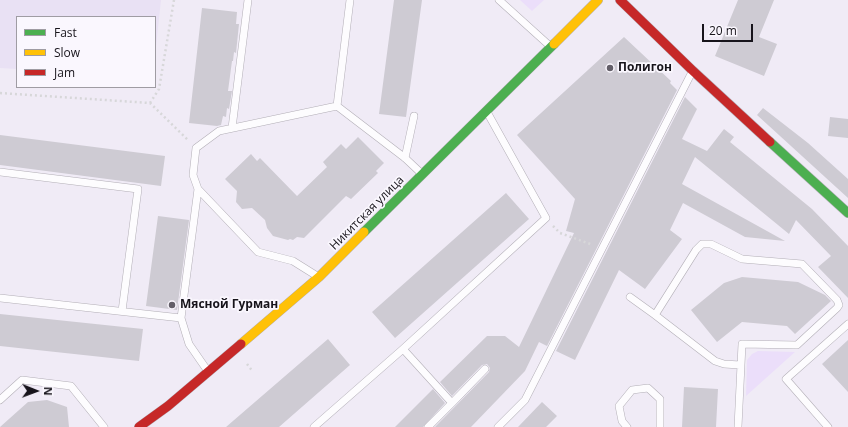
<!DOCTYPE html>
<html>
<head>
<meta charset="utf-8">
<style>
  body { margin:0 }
  #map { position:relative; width:848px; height:427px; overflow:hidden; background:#f0ebf6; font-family:"Open Sans",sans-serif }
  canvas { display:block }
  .legend { position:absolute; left:16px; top:16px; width:140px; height:72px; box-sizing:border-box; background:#faf7fe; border:1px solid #9f9ca3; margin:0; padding:5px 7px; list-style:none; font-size:12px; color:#17141b }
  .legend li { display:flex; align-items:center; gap:8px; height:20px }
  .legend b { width:20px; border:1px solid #9f9ca3 }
  .north { position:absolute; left:16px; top:371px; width:40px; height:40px; -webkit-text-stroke:3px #faf7fe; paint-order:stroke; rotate:91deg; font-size:11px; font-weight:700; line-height:16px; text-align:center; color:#17141b }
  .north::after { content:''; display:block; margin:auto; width:14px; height:18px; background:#17141b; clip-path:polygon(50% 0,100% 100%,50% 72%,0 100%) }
  .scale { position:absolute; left:702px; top:24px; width:51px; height:18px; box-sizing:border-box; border:2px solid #17141b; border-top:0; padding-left:5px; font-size:12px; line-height:14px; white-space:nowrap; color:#17141b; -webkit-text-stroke:3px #faf7fe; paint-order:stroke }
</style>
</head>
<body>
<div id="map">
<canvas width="848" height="427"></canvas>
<ul class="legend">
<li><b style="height:5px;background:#4caf50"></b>Fast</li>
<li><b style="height:5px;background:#ffc107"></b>Slow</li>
<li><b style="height:5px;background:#c62828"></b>Jam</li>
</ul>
<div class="north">N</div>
<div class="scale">20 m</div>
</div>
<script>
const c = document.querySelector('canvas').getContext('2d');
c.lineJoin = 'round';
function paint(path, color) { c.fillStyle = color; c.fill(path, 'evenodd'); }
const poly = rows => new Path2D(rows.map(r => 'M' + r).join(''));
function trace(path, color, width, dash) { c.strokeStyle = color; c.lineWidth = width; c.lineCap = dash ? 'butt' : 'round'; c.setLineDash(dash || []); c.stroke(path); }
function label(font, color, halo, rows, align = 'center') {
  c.font = font + ' "Open Sans",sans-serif'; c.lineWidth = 3.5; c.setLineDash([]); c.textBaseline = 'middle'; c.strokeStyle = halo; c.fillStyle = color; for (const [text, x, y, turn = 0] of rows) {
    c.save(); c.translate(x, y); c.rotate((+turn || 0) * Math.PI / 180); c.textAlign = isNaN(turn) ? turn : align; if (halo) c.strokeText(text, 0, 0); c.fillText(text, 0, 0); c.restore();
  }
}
paint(poly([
  [0,0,161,0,155,56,155,17,17,17,17,69,0,68]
]), '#e9e1f4');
paint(poly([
  [520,0,544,0,532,11],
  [758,351,795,352,746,396,747,360,752,354]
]), '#ebdefa');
paint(poly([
  [394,0,422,0,406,117,379,114],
  [738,0,774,0,759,37,777,44,764,76,715,56],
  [202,8,237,12,236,24,239,24,236,53,234,52,233,61,232,61,228,91,232,91,229,109,227,108,226,117,223,116,221,125,217,126,189,123],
  [624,37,671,81,670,83,677,90,547,346,539,342,525,371,471,427,435,427,489,372,490,368,487,364,482,365,452,396,440,382,487,336,505,336,519,347,574,233,566,231,575,199,517,135],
  [685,97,697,109,682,139,707,151,724,129,734,137,730,142,812,209,848,246,848,298,818,267,831,256,796,220,789,234,695,157,682,184,785,241,745,237,683,203,670,230,682,239,645,289,619,270,575,360,556,351],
  [763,108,808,143,848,179,848,198,757,115],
  [830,117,848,119,848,138,828,136],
  [0,135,165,156,161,186,0,165],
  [358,137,384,163,376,171,378,173,351,199,346,196,304,238,297,237,293,240,290,239,288,240,273,236,267,228,265,220,252,208,242,209,236,202,237,191,225,179,251,154,257,161,260,158,297,196,327,167,323,162,341,144,346,149],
  [506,193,529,219,395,338,372,312],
  [158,216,189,220,177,310,146,306],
  [742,277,798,282,825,295,831,301,795,334,787,326,742,322,717,342,691,310,724,283],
  [0,314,143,329,139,361,0,346],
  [328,339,350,365,279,427,226,427],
  [848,340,848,392,822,364],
  [684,387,718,389,716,427,682,427],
  [433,389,445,403,423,427,395,427],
  [47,400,67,407,69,427,0,427,28,402],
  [542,402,557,416,546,427,518,427]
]), '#cecbd3');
const lane = poly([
  [499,0,551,47],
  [337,106,350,0],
  [232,128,248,0],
  [405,158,414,116],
  [0,172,138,189,122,311],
  [198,189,258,252,293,261,317,276],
  [630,297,655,315],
  [0,298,181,318],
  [403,349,452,403,428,427],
  [207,370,189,344,181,318,198,189,193,175,196,148,219,131,337,106,405,158,422,174],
  [0,400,22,380,71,386,104,427],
  [452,403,485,369],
  [314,427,403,349,546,218,487,112],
  [498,427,525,400,692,72],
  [627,427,622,421,619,406,632,390,648,388,660,399,660,427],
  [738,427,742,344,797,345,837,308,839,305,837,300,802,264,742,259,711,244,702,244,696,250,655,315,715,361,724,364,740,365],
  [828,427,786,379,848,324]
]);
const fast = poly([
  [770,142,848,213],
  [364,232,554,44]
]);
const slow = poly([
  [554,44,598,0],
  [241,344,319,277,364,232]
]);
const jam = poly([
  [620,0,692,70,770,142],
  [139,427,168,406,241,344]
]);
trace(lane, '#b2aeb6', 8);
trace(fast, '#b2aeb6', 10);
trace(slow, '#b2aeb6', 10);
trace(jam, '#b2aeb6', 10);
trace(poly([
  [0,93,150,103,188,140],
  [150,103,159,89,174,0],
  [553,226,560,233,593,245],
  [247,364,253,372]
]), '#d7d7d9', 2.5, [2, 3]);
trace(lane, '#fdfcfe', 7);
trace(fast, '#4caf50', 9);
trace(slow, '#ffc107', 9);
trace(jam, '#c62828', 9);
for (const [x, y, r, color] of [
  [610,68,4,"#635f68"],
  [172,305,4,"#635f68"]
]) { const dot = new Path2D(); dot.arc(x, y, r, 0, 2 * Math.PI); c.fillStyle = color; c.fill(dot); trace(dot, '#faf7fe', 1.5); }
label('bold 12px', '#17141b', '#faf7fe', [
  ["Полигон",618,68],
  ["Мясной Гурман",180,305]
], 'left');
label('12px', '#17141b', '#faf7fe', [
  ["Никитская улица",367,213,-45]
]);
</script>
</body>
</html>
